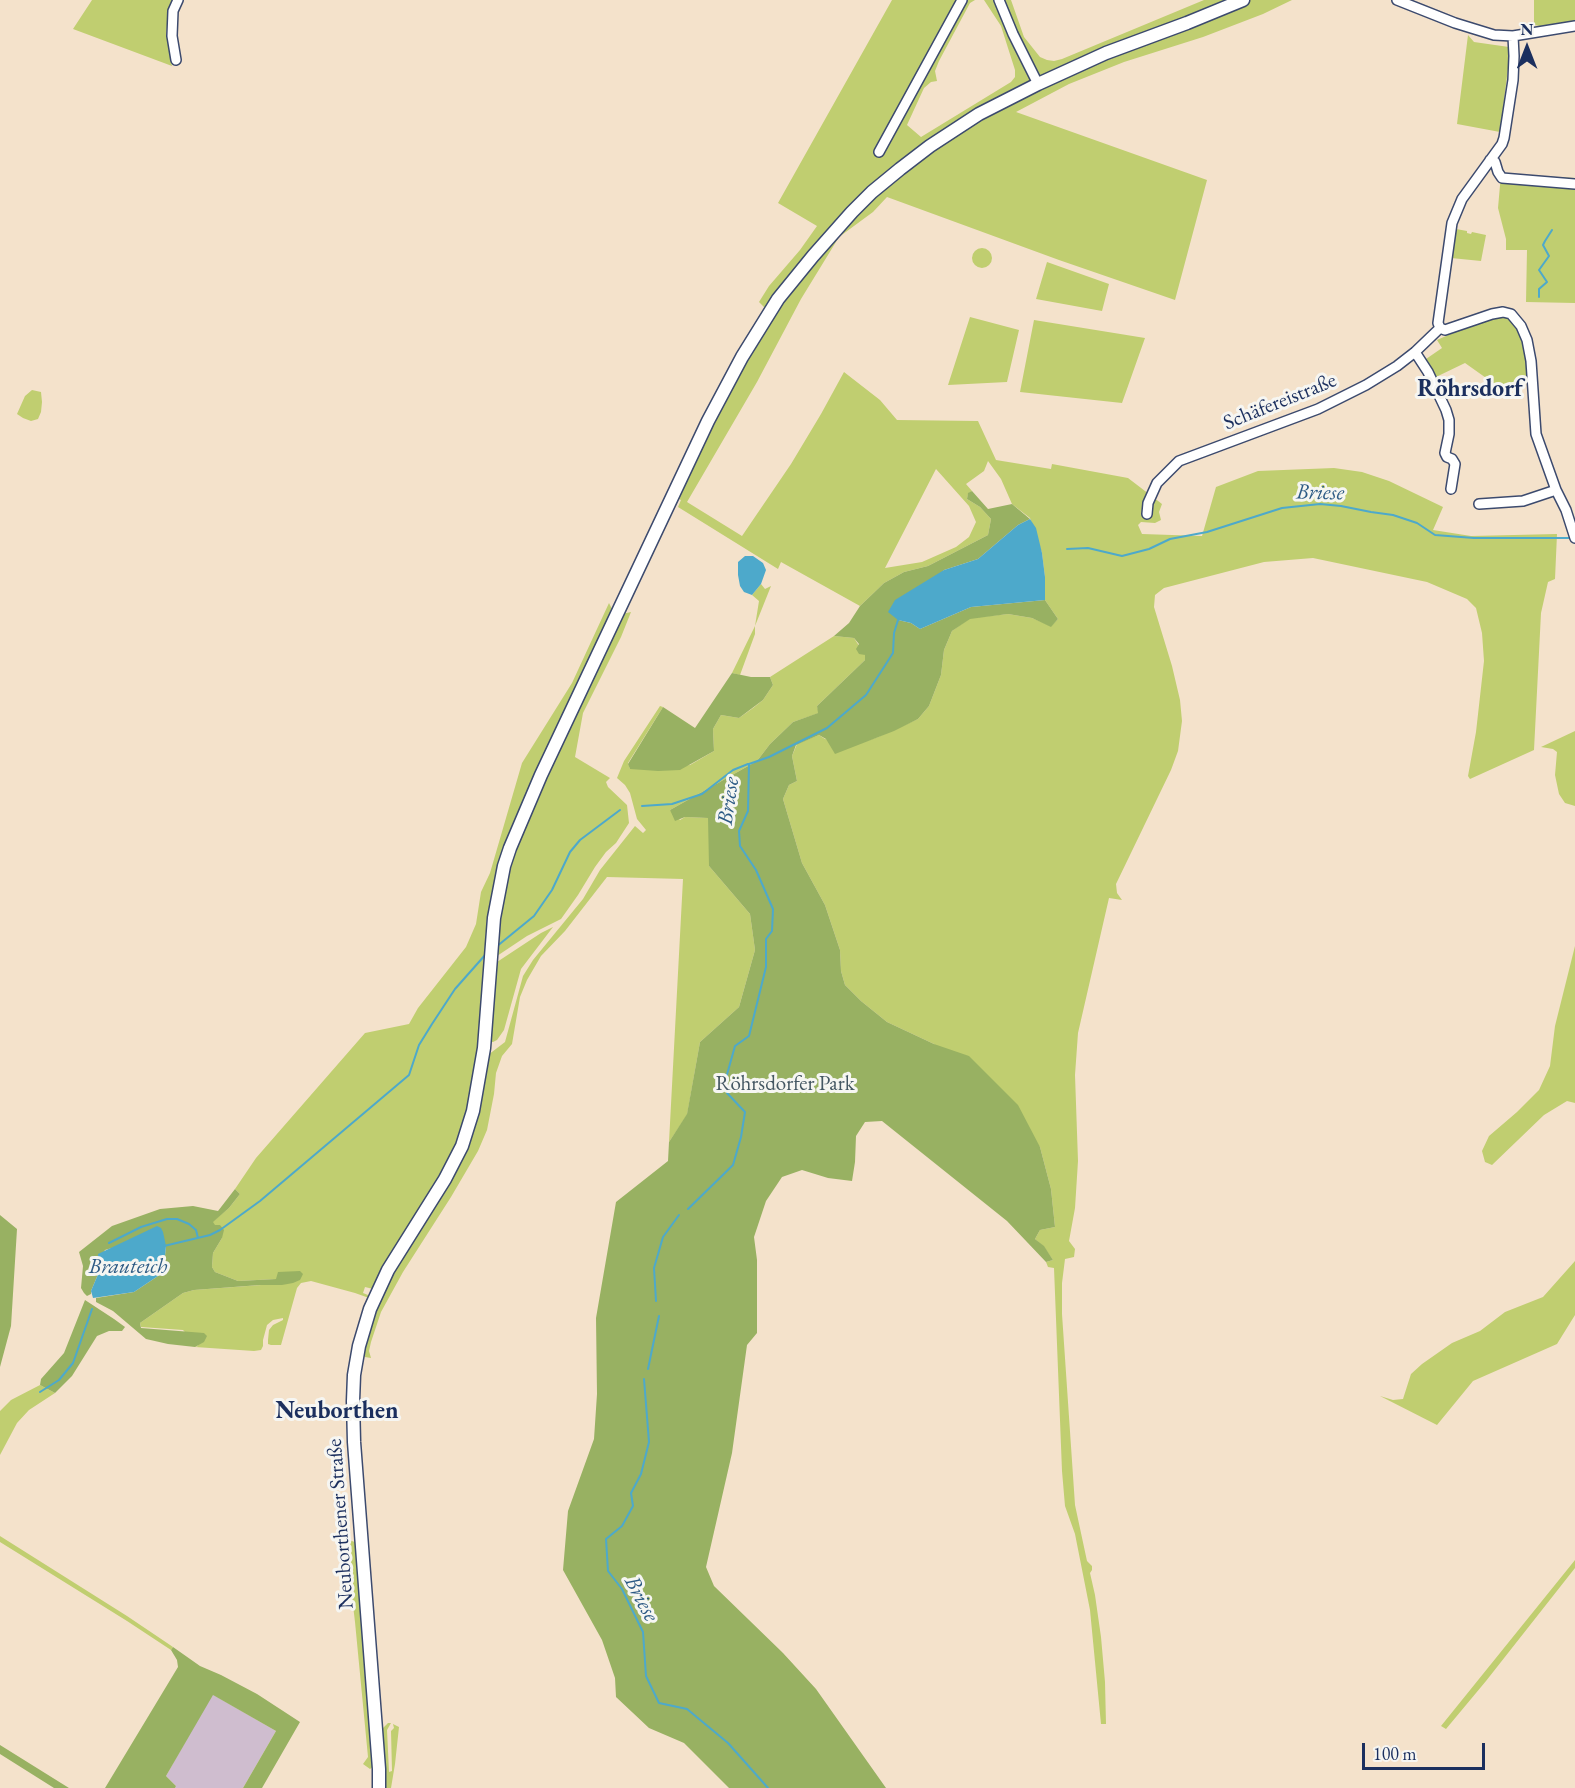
<!DOCTYPE html>
<html>
<head>
<meta charset="utf-8">
<style>
  body { margin:0 }
  #map { position:relative; width:1575px; height:1788px; overflow:hidden; background:#f4e2cb; font-family:"EB Garamond",serif }
  canvas { display:block }
  .north { position:absolute; left:1497px; top:18px; width:60px; height:60px; -webkit-text-stroke:4px #f6f6f2; paint-order:stroke; rotate:0deg; font-size:16px; font-weight:700; line-height:24px; text-align:center; color:#1b2f5e }
  .north::after { content:''; display:block; margin:auto; width:21px; height:27px; background:#1b2f5e; clip-path:polygon(50% 0,100% 100%,50% 72%,0 100%) }
  .scale { position:absolute; left:1362px; top:1743px; width:123px; height:27px; box-sizing:border-box; border:3px solid #1b2f5e; border-top:0; padding-left:8px; font-size:18px; line-height:21px; white-space:nowrap; color:#1b2f5e; -webkit-text-stroke:4px #f6f6f2; paint-order:stroke }
</style>
</head>
<body>
<div id="map">
<canvas width="1575" height="1788"></canvas>
<div class="north">N</div>
<div class="scale">100 m</div>
</div>
<script>
const c = document.querySelector('canvas').getContext('2d');
c.lineJoin = 'round';
function paint(path, color) { c.fillStyle = color; c.fill(path, 'evenodd'); }
const poly = rows => new Path2D(rows.map(r => 'M' + r).join(''));
function trace(path, color, width, dash) { c.strokeStyle = color; c.lineWidth = width; c.lineCap = dash ? 'butt' : 'round'; c.setLineDash(dash || []); c.stroke(path); }
function label(font, color, halo, rows, align = 'center') {
  c.font = font + ' "EB Garamond",serif'; c.lineWidth = 6; c.setLineDash([]); c.textBaseline = 'middle'; c.strokeStyle = halo; c.fillStyle = color; for (const [text, x, y, turn = 0] of rows) {
    c.save(); c.translate(x, y); c.rotate((+turn || 0) * Math.PI / 180); c.textAlign = isNaN(turn) ? turn : align; if (halo) c.strokeText(text, 0, 0); c.fillText(text, 0, 0); c.restore();
  }
}
paint(poly([
  [212,1694,276,1731,243,1788,175,1788,176,1786,166,1776]
]), '#cfbdcf');
paint(poly([
  [92,0,173,0,169,9,166,33,172,66,73,29],
  [892,0,975,0,970,3,939,61,935,71,937,81,931,82,924,88,907,125,921,137,1011,82,1015,77,1015,70,1001,26,984,0,1011,0,1024,37,1040,57,1047,60,1054,61,1062,59,1204,0,1292,0,1263,14,1203,37,1124,62,1069,84,1016,112,1207,180,1175,300,1059,260,887,197,873,212,839,237,801,299,757,382,687,502,742,536,791,464,821,414,844,372,880,400,897,420,978,421,996,460,1051,469,1052,464,1128,478,1162,504,1159,512,1161,520,1155,523,1141,522,1138,525,1142,534,1202,536,1216,487,1258,471,1334,468,1362,472,1389,481,1443,507,1433,530,1471,536,1557,534,1555,579,1548,582,1541,613,1534,750,1470,779,1468,776,1476,732,1484,661,1482,633,1476,608,1467,599,1427,582,1313,558,1264,562,1164,588,1155,595,1154,607,1172,666,1180,700,1182,721,1178,751,1171,770,1116,884,1117,893,1122,900,1109,898,1078,1033,1075,1075,1078,1161,1075,1208,1069,1241,1075,1249,1074,1257,1065,1259,1062,1283,1062,1314,1075,1505,1087,1561,1092,1566,1092,1570,1090,1573,1095,1595,1101,1637,1105,1682,1106,1724,1101,1724,1090,1610,1075,1534,1065,1506,1062,1471,1054,1268,1048,1267,1046,1262,1053,1260,1044,1247,1035,1239,1040,1230,1055,1227,1051,1189,1040,1147,934,1044,887,1022,861,1001,845,985,841,971,840,950,825,905,802,863,783,799,789,785,797,781,792,756,797,744,819,735,825,739,861,743,878,737,918,719,929,706,941,675,944,650,952,631,970,618,1008,614,1032,618,1051,626,1058,619,1045,600,1045,577,1042,553,1030,518,1012,504,1001,479,988,461,984,471,966,484,972,491,968,494,967,499,980,507,991,519,988,535,928,566,904,572,884,583,860,606,781,562,778,569,678,507,681,500,677,498,710,428,772,315,759,302,769,286,800,250,817,226,778,203],
  [936,469,969,506,976,522,969,537,956,547,922,562,885,568],
  [1534,0,1575,0,1575,21,1540,26,1534,25],
  [1468,35,1474,42,1509,47,1509,60,1500,132,1457,124],
  [1501,174,1575,178,1575,303,1526,302,1527,250,1506,250,1506,239,1498,208],
  [1456,229,1467,231,1467,233,1471,234,1472,232,1486,235,1481,261,1451,258],
  '972 258a10 10 0 1 1 20 0a10 10 0 1 1-20 0Z',
  [1047,262,1109,284,1102,311,1036,299],
  [970,317,1019,330,1007,382,948,385],
  [1495,317,1507,318,1514,322,1519,332,1527,362,1528,383,1496,385,1465,363,1436,377,1426,359,1442,348,1437,340,1473,324],
  [1034,320,1145,338,1122,403,1020,392],
  [32,390,41,392,42,402,41,412,38,419,31,421,23,418,17,414,25,396],
  [761,584,765,589,771,586,755,626,755,634,740,675,732,673,755,626,759,601,752,595],
  [609,603,613,611,537,774,490,917,487,917,480,1014,482,1015,479,1049,473,1089,464,1124,450,1161,383,1267,373,1289,365,1287,363,1293,368,1295,369,1298,355,1293,311,1281,301,1283,297,1288,281,1345,271,1345,268,1344,268,1340,269,1330,273,1325,283,1320,283,1318,273,1320,267,1325,263,1340,263,1346,261,1350,254,1351,195,1347,198,1346,183,1330,141,1327,140,1323,183,1293,194,1290,261,1285,282,1285,276,1279,238,1281,215,1272,212,1267,213,1253,222,1238,212,1222,229,1208,240,1194,235,1189,256,1158,365,1033,409,1024,418,1008,466,947,476,924,481,892,490,873,522,763,572,683],
  [631,612,621,637,583,713,575,757,610,778,606,782,608,787,627,805,629,823,616,843,606,852,595,867,578,895,561,919,527,936,497,956,502,911,500,910,509,868,525,824,622,614],
  [834,636,854,638,865,655,865,660,817,706,819,713,793,722,770,744,757,761,670,810,680,820,685,817,709,818,709,866,750,914,755,950,739,1007,700,1042,687,1115,669,1142,683,879,607,877,565,931,541,956,527,980,520,997,512,1044,502,1056,496,1073,494,1094,487,1130,478,1151,451,1197,403,1272,381,1312,371,1342,369,1351,371,1358,365,1357,363,1355,367,1334,383,1288,452,1177,478,1112,488,1055,505,1042,523,976,533,960,583,899,600,870,635,826,643,833,646,830,637,819,630,793,625,785,617,778,624,761,660,706,663,707,628,763,630,769,644,769,690,765,714,751,713,729,721,715,739,718,753,708,763,700,773,685,770,677],
  [1575,731,1575,806,1565,803,1559,794,1555,775,1557,752,1553,749,1541,747],
  [553,927,521,969,504,1030,497,1040,493,1042,489,1042,492,1005,494,1005,497,962,541,933],
  [1575,946,1575,1103,1567,1101,1544,1115,1492,1165,1485,1162,1482,1151,1489,1136,1517,1112,1539,1090,1550,1066,1555,1026],
  [1575,1261,1575,1315,1557,1344,1473,1381,1437,1425,1380,1396,1393,1400,1403,1399,1411,1374,1422,1364,1452,1343,1480,1331,1505,1312,1543,1297],
  [40,1385,55,1393,29,1410,17,1423,0,1455,0,1411,11,1400],
  [347,1531,347,1539,357,1543,374,1766,370,1769,363,1764,368,1757,355,1622,345,1538,335,1532],
  [0,1536,127,1616,173,1647,171,1650,127,1621,0,1542],
  [1575,1560,1575,1568,1486,1681,1446,1729,1441,1726],
  [388,1723,391,1723,387,1730,389,1772,392,1771,391,1731,394,1728,393,1724,399,1727,395,1764,391,1788,384,1788,382,1729]
]), '#c0ce70');
paint(poly([
  [972,491,988,509,1012,504,1030,519,1018,525,978,559,944,570,898,620,911,623,920,629,971,607,1045,600,1058,619,1051,627,1032,618,1008,614,970,619,952,631,944,650,941,675,929,706,918,719,894,731,835,754,826,739,819,735,796,745,792,756,797,781,789,785,783,799,802,863,825,905,840,950,841,971,845,985,861,1001,887,1022,934,1044,969,1056,1018,1105,1040,1147,1051,1189,1055,1227,1040,1230,1035,1239,1044,1246,1053,1260,1046,1262,1007,1221,882,1121,865,1122,856,1136,855,1162,852,1181,828,1178,802,1170,782,1177,766,1201,754,1237,757,1260,757,1333,747,1345,732,1453,706,1567,714,1586,783,1653,816,1689,886,1788,729,1788,684,1743,649,1728,616,1697,615,1678,602,1640,563,1570,568,1511,594,1439,597,1394,596,1318,616,1202,668,1161,669,1142,687,1114,700,1042,739,1007,755,950,750,914,709,866,708,818,685,817,675,821,670,810,757,761,770,744,793,722,818,713,817,706,865,660,865,655,859,654,856,649,859,644,854,638,834,636,849,623,860,606,884,583,904,572,928,566,988,535,991,519,980,507,967,499,968,493],
  [732,673,751,677,770,677,773,685,763,700,739,718,721,715,713,729,714,751,680,770,658,771,630,769,628,764,663,707,695,728],
  [235,1189,240,1194,229,1208,213,1222,215,1225,220,1225,224,1230,222,1238,213,1253,212,1267,215,1272,238,1281,276,1279,278,1272,300,1271,303,1274,300,1280,293,1283,282,1285,260,1285,194,1290,183,1293,140,1323,141,1328,204,1333,207,1336,204,1342,195,1347,168,1344,146,1339,113,1311,96,1302,96,1298,134,1292,158,1276,164,1266,166,1246,115,1247,105,1250,98,1261,99,1272,91,1291,91,1294,87,1296,84,1293,81,1288,83,1266,79,1252,112,1226,160,1209,193,1206,218,1211],
  [0,1215,17,1229,11,1326,0,1367],
  [85,1300,114,1319,125,1327,122,1331,109,1331,97,1336,72,1376,55,1393,40,1385,41,1379,64,1353],
  [173,1647,200,1666,221,1675,257,1694,300,1722,262,1788,243,1788,276,1731,213,1695,166,1776,176,1786,175,1788,105,1788,178,1667,177,1660,171,1650],
  [0,1745,69,1788,54,1788,0,1754]
]), '#98b162');
paint(poly([
  [1030,519,1036,528,1042,553,1045,577,1045,600,971,607,920,629,911,623,898,620,888,612,895,600,944,570,978,559,1018,525],
  [745,556,753,556,763,563,766,570,761,584,752,595,744,592,740,586,738,575,738,562],
  [157,1226,161,1228,163,1232,166,1246,164,1266,158,1276,134,1292,93,1298,91,1291,99,1272,98,1254]
]), '#4da9cb');
trace(poly([
  [1539,297,1539,289,1547,282,1539,270,1549,256,1543,245,1545,241,1552,230],
  [1067,549,1088,548,1122,556,1149,549,1170,539,1207,532,1282,508,1320,504,1341,506,1371,512,1393,515,1417,523,1435,535,1474,538,1571,538],
  [642,806,672,804,702,794,733,770,748,764],
  [496,947,534,916,552,890,570,852,580,840,620,810],
  [688,1209,733,1165,741,1137,745,1112,727,1093,726,1078,735,1046,749,1036,766,967,766,939,772,931,773,909,756,870,740,846,739,831,748,811,749,764,769,757,827,728,866,695,893,653,894,633,898,620,900,619],
  [109,1243,141,1227,167,1219,177,1219,189,1224,196,1230,198,1238],
  [164,1246,210,1235,220,1230,260,1201,409,1075,419,1045,432,1024,455,989,486,954],
  [656,1301,654,1268,663,1237,679,1215],
  [648,1369,659,1316],
  [644,1379,649,1442,641,1474,631,1493,633,1506,622,1526,606,1539,608,1571,622,1589,643,1632,646,1676,659,1703,687,1709,728,1743,768,1788],
  [40,1392,59,1380,73,1363,92,1309]
]), '#4da9cb', 2);
const minor = poly([
  [999,0,1013,34,1038,84],
  [1397,0,1455,23,1494,35,1513,36,1575,26],
  [176,60,172,36,173,11,178,0],
  [879,152,962,0],
  [1490,160,1495,162,1498,172,1502,178,1575,184],
  [1440,328,1445,330,1492,314,1503,312,1511,314,1521,326,1527,340,1531,361,1536,434,1556,490,1566,510,1575,538],
  [1440,328,1438,323,1452,223,1462,199,1502,144,1504,138,1513,80,1514,56,1513,36],
  [1415,352,1428,372,1446,410,1449,420,1449,434,1445,453,1447,457,1452,459,1455,464,1451,489],
  [1479,504,1523,501,1556,490],
  [1147,514,1148,503,1157,483,1179,461,1318,409,1366,385,1397,366,1415,352,1440,328]
]);
const major = poly([
  [379,1788,379,1769,354,1442,353,1401,354,1375,359,1346,370,1309,388,1270,445,1179,462,1146,473,1111,484,1048,494,918,504,866,510,848,541,775,708,421,742,357,778,299,813,256,852,212,872,192,900,169,930,146,979,114,1038,84,1106,53,1187,23,1243,0]
]);
trace(minor, '#3c4a6e', 12);
trace(major, '#3c4a6e', 15);
trace(minor, '#fff', 9);
trace(major, '#fff', 12);
label('21px', '#1b2f5e', '#f6f6f2', [
  ["Schäfereistraße",1280,402,-22],
  ["Neuborthener Straße",341,1524,-94]
]);
label('21px', '#445762', '#f6f6f2', [
  ["Röhrsdorfer Park",785,1084]
]);
label('italic 22px', '#2c5a84', '#f6f6f2', [
  ["Briese",1320,493,1],
  ["Briese",729,801,-82],
  ["Brauteich",128,1267],
  ["Briese",641,1599,62]
]);
label('bold 24px', '#1b2f5e', '#f6f6f2', [
  ["Röhrsdorf",1470,389],
  ["Neuborthen",337,1411]
]);
</script>
</body>
</html>
